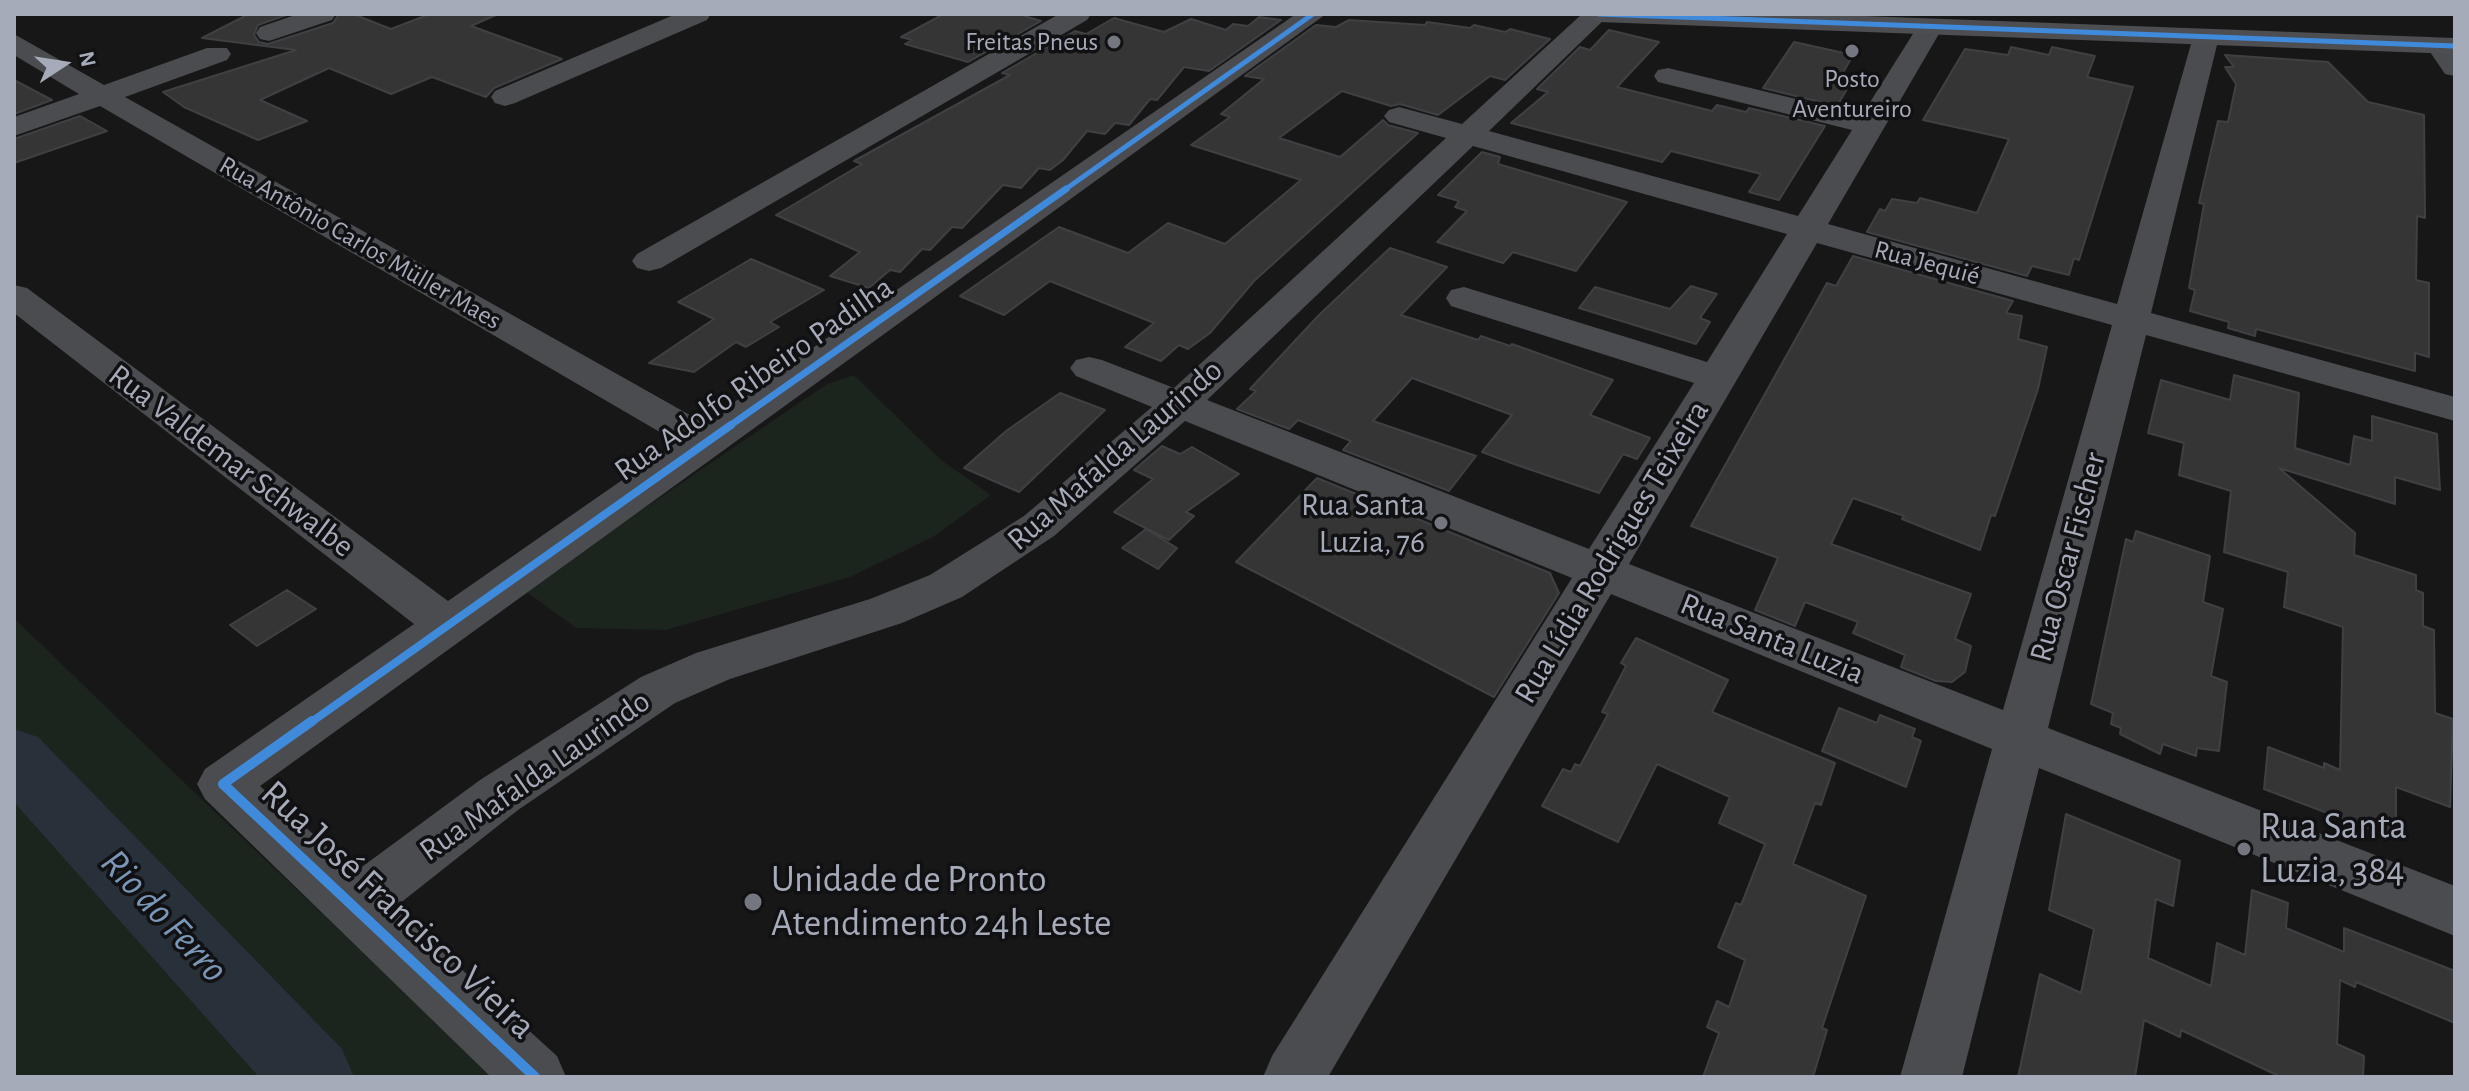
<!DOCTYPE html>
<html>
<head>
<meta charset="utf-8">
<style>
  body { margin:0 }
  #map { position:relative; width:2469px; height:1091px; overflow:hidden; background:#171717; font-family:"Alegreya Sans",sans-serif }
  canvas { display:block }
  .frame { position:absolute; inset:0; border:16px solid #a6abb9; pointer-events:none }
  .north { position:absolute; left:24px; top:24px; width:80px; height:80px; -webkit-text-stroke:6px #111113; paint-order:stroke; rotate:78deg; font-size:22px; font-weight:700; line-height:32px; text-align:center; color:#a6abb9 }
  .north::after { content:''; display:block; margin:auto; width:28px; height:36px; background:#a6abb9; clip-path:polygon(50% 0,100% 100%,50% 72%,0 100%) }
</style>
</head>
<body>
<div id="map">
<canvas width="2469" height="1091"></canvas>
<div class="frame"></div>
<div class="north">N</div>
</div>
<script>
const c = document.querySelector('canvas').getContext('2d');
c.lineJoin = 'round';
function paint(path, color) { c.fillStyle = color; c.fill(path, 'evenodd'); }
const poly = rows => new Path2D(rows.map(r => 'M' + r).join(''));
function trace(path, color, width, dash) { c.strokeStyle = color; c.lineWidth = width; c.lineCap = dash ? 'butt' : 'round'; c.setLineDash(dash || []); c.stroke(path); }
function label(font, color, halo, rows, align = 'center') {
  c.font = font + ' "Alegreya Sans",sans-serif'; c.lineWidth = 7; c.setLineDash([]); c.textBaseline = 'middle'; c.strokeStyle = halo; c.fillStyle = color; for (const [text, x, y, turn = 0] of rows) {
    c.save(); c.translate(x, y); c.rotate((+turn || 0) * Math.PI / 180); c.textAlign = isNaN(turn) ? turn : align; if (halo) c.strokeText(text, 0, 0); c.fillText(text, 0, 0); c.restore();
  }
}
paint(poly([
  [854,375,941,460,991,495,933,537,850,577,666,630,576,628,524,590,827,384],
  [14,618,190,788,494,1077,14,1077]
]), '#1c241e');
paint(poly([
  [14,729,38,737,342,1049,354,1077,259,1077,14,802,14,729]
]), '#28313a');
const building = poly([
  [249,14,289,14,258,25,254,35,259,42,268,44,333,23,339,14,353,14,391,29,430,14,498,14,471,26,562,59,494,88,486,97,432,77,391,94,329,68,260,100,307,121,258,140,184,107,163,92,296,50,202,38,249,14],
  [944,14,1018,14,1041,21,968,62,905,44,912,40,901,37,944,14],
  [1259,17,1281,20,1209,71,1184,67,1157,100,1150,99,1129,125,1115,123,1105,134,1087,131,1063,160,1050,170,1039,168,1021,188,1003,185,962,228,952,227,930,250,922,249,900,272,890,270,869,288,830,276,860,252,776,215,862,164,854,161,1010,75,1002,73,1075,31,1086,34,1114,18,1164,32,1191,19,1226,30,1233,24,1248,26,1259,17],
  [1349,20,1425,25,1427,22,1470,28,1474,25,1505,32,1510,29,1550,39,1505,80,1490,76,1438,115,1400,104,1391,106,1342,91,1279,138,1340,157,1383,120,1388,125,1418,133,1254,281,1210,333,1188,349,1179,345,1161,361,1125,347,1154,323,1050,281,1004,315,960,296,1059,227,1128,253,1168,223,1225,244,1301,180,1191,145,1230,117,1221,114,1264,79,1245,76,1316,25,1336,27,1349,20],
  [1609,30,1659,42,1617,87,1712,111,1717,105,1746,112,1749,108,1825,126,1779,200,1749,192,1761,174,1671,151,1662,162,1511,123,1548,92,1537,89,1580,47,1590,50,1609,30],
  [1794,42,1853,55,1840,78,1851,82,1837,106,1763,88,1794,42],
  [2011,47,2049,55,2052,47,2095,56,2087,77,2133,87,2079,260,2074,258,2069,275,2032,266,2027,276,1867,232,1880,209,1885,211,1892,199,1917,203,1920,198,1977,213,2009,139,1923,120,1965,49,2008,55,2011,47],
  [2225,55,2328,62,2368,102,2424,115,2425,218,2417,216,2416,280,2429,283,2429,357,2415,353,2415,371,2256,329,2255,336,2228,328,2229,322,2190,311,2195,290,2189,288,2204,204,2199,203,2218,121,2228,122,2236,84,2225,67,2234,67,2225,55],
  [14,80,52,100,14,114,14,80],
  [80,116,107,131,14,163,14,139,80,116],
  [1482,152,1500,157,1498,164,1627,202,1576,271,1513,252,1503,263,1437,242,1467,211,1455,207,1459,201,1438,195,1482,152],
  [1390,248,1447,267,1401,315,1478,340,1481,336,1510,346,1512,344,1613,380,1590,415,1650,438,1637,459,1623,454,1599,493,1514,464,1482,452,1512,415,1412,378,1373,421,1476,456,1449,491,1343,450,1351,441,1298,420,1289,429,1237,409,1256,391,1250,389,1319,315,1390,248],
  [1853,256,2013,301,2006,313,2022,316,2018,339,2047,347,2038,389,1995,516,1991,515,1980,550,1902,519,1904,516,1853,498,1831,544,1971,594,1955,639,1971,646,1965,672,1952,682,1936,681,1901,667,1905,655,1853,633,1858,622,1805,602,1795,626,1755,610,1778,558,1691,526,1827,283,1836,286,1853,256],
  [751,259,824,290,770,322,779,327,746,347,736,342,694,372,649,363,714,319,678,302,751,259],
  [1691,286,1717,294,1700,318,1710,322,1696,344,1579,308,1595,287,1670,309,1691,286],
  [2234,375,2299,393,2295,448,2350,465,2354,436,2372,441,2372,416,2437,434,2440,490,2395,477,2395,504,2279,468,2355,533,2354,555,2416,575,2416,590,2423,593,2423,626,2434,630,2435,713,2453,719,2450,807,2396,787,2396,839,2264,789,2268,747,2324,768,2324,763,2340,770,2343,627,2284,607,2288,572,2224,552,2231,491,2179,475,2184,443,2148,433,2161,380,2230,400,2234,375],
  [1060,393,1105,410,1019,492,964,468,1006,431,1060,393],
  [1162,446,1180,454,1192,447,1239,474,1186,512,1194,516,1169,540,1114,512,1153,479,1134,470,1162,446],
  [1317,478,1550,573,1559,593,1494,697,1236,562,1317,478],
  [1146,529,1177,548,1158,569,1122,548,1146,529],
  [2136,531,2210,556,2203,602,2223,609,2211,676,2227,682,2219,751,2197,748,2196,756,2163,744,2160,754,2120,734,2121,728,2111,724,2113,713,2091,704,2126,539,2133,542,2136,531],
  [287,590,316,609,257,646,230,625,287,590],
  [1636,638,1728,680,1712,712,1835,763,1821,805,1815,803,1793,864,1866,896,1822,1028,1827,1030,1813,1077,1703,1077,1719,1033,1707,1027,1717,1001,1729,1007,1745,960,1718,947,1736,903,1741,905,1765,844,1719,823,1730,797,1657,764,1618,842,1542,806,1563,769,1571,772,1575,764,1580,766,1608,714,1602,712,1626,666,1621,663,1636,638],
  [1839,708,1877,723,1880,715,1915,729,1912,737,1921,741,1906,787,1822,751,1839,708],
  [2066,814,2180,861,2173,906,2156,899,2148,958,2211,986,2217,943,2245,955,2252,890,2288,903,2286,928,2344,952,2344,928,2455,971,2455,1023,2356,982,2355,987,2340,980,2337,1044,2364,1056,2363,1077,2281,1077,2181,1030,2180,1037,2144,1020,2135,1077,2018,1077,2040,974,2081,993,2094,929,2049,910,2066,814]
]);
paint(building, '#353536');
trace(building, '#3f4043', 2);
paint(poly([
  [298,14,336,14,332,20,269,41,260,39,256,33,260,27,298,14],
  [676,14,711,14,707,20,515,103,505,106,495,103,491,97,495,91,676,14],
  [1059,14,1091,14,1087,20,661,268,649,271,637,268,632,261,637,254,1059,14],
  [1296,14,1326,14,260,786,355,872,480,780,641,677,696,653,870,599,930,575,1024,516,1152,407,1076,376,1070,368,1076,360,1089,357,1102,360,1174,388,1446,138,1389,122,1384,116,1389,110,1399,107,1462,124,1582,14,1610,14,1489,131,1798,216,1852,130,1658,82,1654,76,1658,70,1668,68,1862,115,1921,21,1939,21,1943,27,1828,224,2117,304,2193,37,2196,31,2206,29,2216,31,2219,37,2151,313,2455,397,2455,421,2146,335,2048,728,2455,886,2455,936,2039,768,1962,1077,1900,1077,1992,749,1611,594,1328,1077,1263,1077,1272,1056,1572,578,1185,421,1054,536,962,597,902,623,730,679,675,703,518,810,394,908,557,1056,566,1077,491,1077,205,799,197,784,205,769,414,624,14,313,14,285,27,288,448,601,677,442,100,106,14,136,14,117,79,94,14,55,14,34,104,85,207,48,227,48,231,54,227,60,125,97,704,423,1296,14],
  [1473,146,1787,234,1707,362,1464,287,1451,290,1446,298,1451,306,1694,383,1589,549,1207,400,1473,146],
  [1817,243,2112,325,2003,710,1629,564,1817,243],
  [2440,38,2450,40,2455,48,2455,76,2445,74,2426,46,2430,40,2440,38]
]), '#4a4c50');
paint(poly([
  [1586,14,1811,14,2455,38,2455,54,1599,22,1586,14]
]), '#4d4e51');
trace(poly([
  [1599,14,2455,46],
  [1063,191,1313,14]
]), '#408adc', 5);
trace(poly([
  [728,427,1066,189]
]), '#408adc', 7);
trace(poly([
  [310,723,731,425]
]), '#408adc', 8);
trace(poly([
  [312,721,223,784,535,1077]
]), '#408adc', 10);
for (const [x, y, r, color] of [
  [1114,42,8,"#747780"],
  [1852,51,8,"#747780"],
  [1441,523,8,"#747780"],
  [2244,849,8,"#747780"],
  [753,902,10,"#747780"]
]) { const dot = new Path2D(); dot.arc(x, y, r, 0, 2 * Math.PI); c.fillStyle = color; c.fill(dot); trace(dot, '#111113', 3); }
label('26px', '#a6abb9', '#111113', [
  ["Freitas Pneus",1098,42],
  ["Posto",1852,79,"center"],
  ["Aventureiro",1852,109,"center"]
], 'right');
label('26px', '#a6abb9', '#111113', [
  ["Rua Antônio Carlos Müller Maes",360,243,30],
  ["Rua Jequié",1927,263,15]
]);
label('32px', '#a6abb9', '#111113', [
  ["Rua Adolfo Ribeiro Padilha",754,379,-35],
  ["Rua Mafalda Laurindo",1115,455,-41],
  ["Rua Valdemar Schwalbe",231,461,37],
  ["Rua Lídia Rodrigues Teixeira",1612,552,-59],
  ["Rua Oscar Fischer",2068,557,-75],
  ["Rua Santa Luzia",1772,639,22],
  ["Rua Mafalda Laurindo",535,776,-35]
]);
label('32px', '#a6abb9', '#111113', [
  ["Rua Santa",1425,505],
  ["Luzia, 76",1425,542]
], 'right');
label('38px', '#a6abb9', '#111113', [
  ["Rua Santa",2260,827],
  ["Luzia, 384",2260,871],
  ["Unidade de Pronto",771,880],
  ["Atendimento 24h Leste",771,924]
], 'left');
label('38px', '#a6abb9', '#111113', [
  ["Rua José Francisco Vieira",398,910,43]
]);
label('italic 40px', '#7a97b7', '#111113', [
  ["Rio do Ferro",164,916,47]
]);
</script>
</body>
</html>
